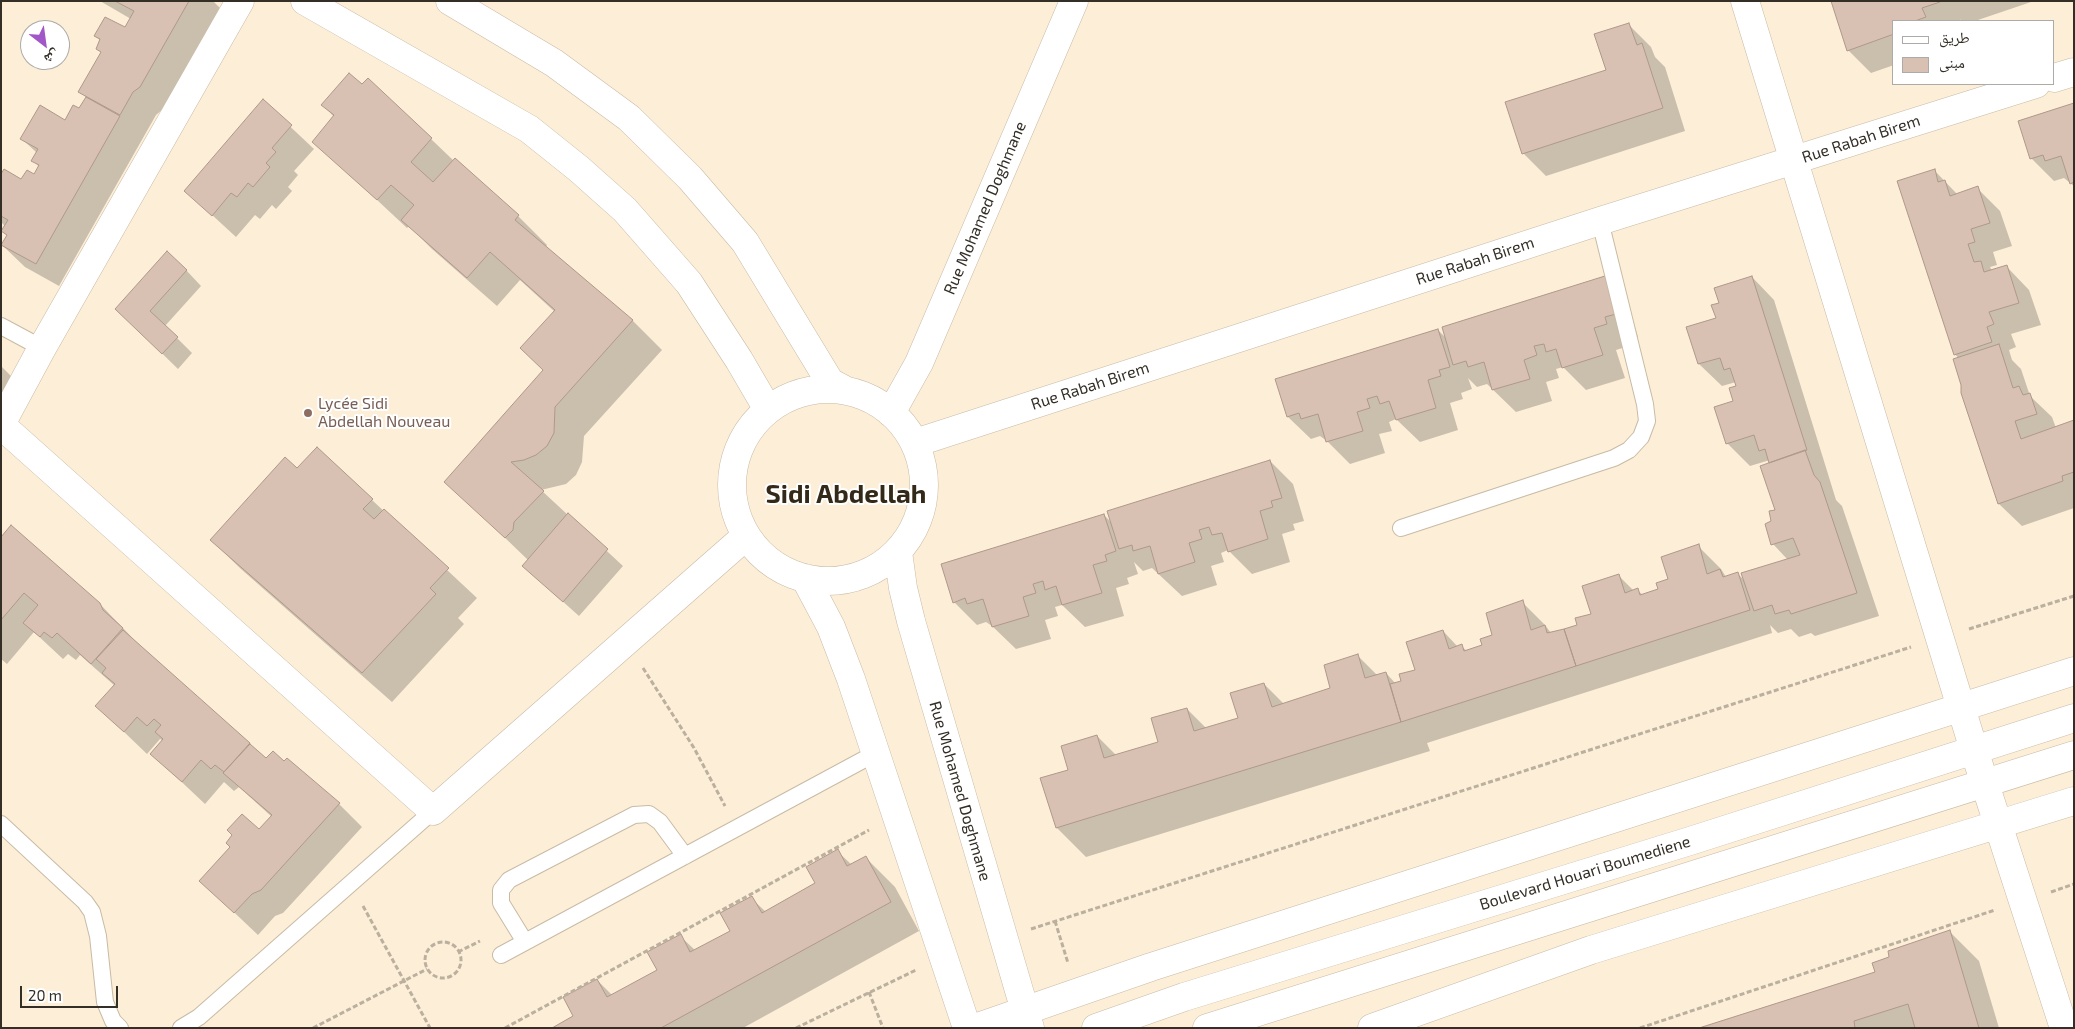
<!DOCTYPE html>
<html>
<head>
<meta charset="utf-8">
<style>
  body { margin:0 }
  #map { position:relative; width:2075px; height:1029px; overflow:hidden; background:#fdeed8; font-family:"Exo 2","Noto Naskh Arabic",sans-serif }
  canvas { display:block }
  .frame { position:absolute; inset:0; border:2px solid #332e26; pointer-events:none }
  .legend { position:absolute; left:1892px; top:20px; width:162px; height:65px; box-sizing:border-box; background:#fff; border:1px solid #adaba8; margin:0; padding:6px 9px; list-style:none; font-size:15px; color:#332e26 }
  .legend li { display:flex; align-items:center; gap:10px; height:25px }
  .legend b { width:25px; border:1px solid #adaba8 }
  .north { position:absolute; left:20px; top:20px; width:50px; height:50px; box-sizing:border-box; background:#fff; border:1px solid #adaba8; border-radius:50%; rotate:150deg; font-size:14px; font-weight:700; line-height:20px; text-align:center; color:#332e26 }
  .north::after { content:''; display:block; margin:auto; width:18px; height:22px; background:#a257c9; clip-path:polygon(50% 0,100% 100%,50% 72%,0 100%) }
  .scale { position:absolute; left:20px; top:986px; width:98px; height:22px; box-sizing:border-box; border:2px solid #332e26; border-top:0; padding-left:6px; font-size:15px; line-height:18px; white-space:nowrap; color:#332e26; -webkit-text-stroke:4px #fff; paint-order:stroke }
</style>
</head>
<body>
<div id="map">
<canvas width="2075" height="1029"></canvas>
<div class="frame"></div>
<ul class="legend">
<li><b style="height:6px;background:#fff"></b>طريق</li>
<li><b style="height:14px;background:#d8c1b2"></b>مبنى</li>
</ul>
<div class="north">ش</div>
<div class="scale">20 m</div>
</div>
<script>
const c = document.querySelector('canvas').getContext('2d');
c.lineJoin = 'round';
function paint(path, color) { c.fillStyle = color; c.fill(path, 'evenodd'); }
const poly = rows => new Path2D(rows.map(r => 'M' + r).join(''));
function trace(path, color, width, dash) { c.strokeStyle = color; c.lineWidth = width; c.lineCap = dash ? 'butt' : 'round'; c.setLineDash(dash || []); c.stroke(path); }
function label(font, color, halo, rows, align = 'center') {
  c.font = font + ' "Exo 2",sans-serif'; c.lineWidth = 4; c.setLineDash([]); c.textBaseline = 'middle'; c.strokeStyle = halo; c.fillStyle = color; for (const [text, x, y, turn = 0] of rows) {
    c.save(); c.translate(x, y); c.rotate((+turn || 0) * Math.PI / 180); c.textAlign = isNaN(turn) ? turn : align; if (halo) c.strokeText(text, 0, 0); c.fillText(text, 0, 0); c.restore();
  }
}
paint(poly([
  [100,1,213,1,220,8,163,109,156,115,59,286,25,267,2,245,7,236,3,231,6,227,1,222,1,176,22,180,35,176,39,167,33,160,37,153,22,139,66,122,79,110,87,98,80,91,102,53,97,48,101,41,95,36,126,29,131,19],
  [1832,1,2034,1,1975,21,1962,21,1960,19,1961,21,1894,21,1894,65,1871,73,1848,50],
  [1628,24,1651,47,1655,57,1665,67,1685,131,1546,176,1523,153,1608,71],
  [263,101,314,149,294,171,298,175,288,187,292,191,276,209,272,205,260,219,255,215,236,237,186,191],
  [323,105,431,139,454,161,518,216,547,245,545,248,633,321,662,350,584,436,582,462,576,475,566,484,541,490,623,566,579,616,523,566,528,560,446,481,544,370,555,312,520,280,497,306,432,249,409,226,407,228,314,141,334,117],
  [2074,105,2074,186,2064,178,2054,181,2031,158],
  [1934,170,1957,194,1977,188,2000,211,2012,246,1993,252,1997,265,1990,267,1992,271,2007,267,2029,290,2041,325,2011,334,2016,347,2009,350,2012,360,2021,369,2030,396,2052,417,2056,428,2074,422,2074,508,2022,526,1999,504,1959,359,1955,354],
  [186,270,201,286,165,326,192,353,178,369,132,324],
  [1604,277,1627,300,1638,337,1628,340,1629,346,1616,350,1625,378,1586,390,1563,367,1556,369,1559,378,1546,382,1552,401,1516,412,1487,384,1477,387,1468,378,1472,389,1461,393,1463,399,1450,403,1458,430,1420,442,1396,419,1389,422,1392,431,1379,434,1385,453,1350,464,1327,441,1320,436,1311,439,1288,417,1438,330,1447,339],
  [1752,277,1774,300,1828,474,1836,500,1842,506,1879,616,1815,636,1811,633,1799,637,1791,629,1778,633,1770,625,1772,633,1427,743,1430,751,1086,857,1057,828,1069,771,1097,736,1117,756,1159,743,1187,709,1207,729,1239,718,1264,684,1284,704,1332,689,1358,656,1378,676,1386,673,1396,684,1403,681,1416,670,1443,631,1458,647,1461,646,1467,651,1483,646,1522,602,1545,625,1551,633,1578,625,1592,614,1618,575,1634,591,1637,590,1643,595,1659,590,1698,546,1721,569,1726,577,1737,573,1745,581,1788,560,1773,544,1773,522,1776,511,1770,460,1750,466,1727,443,1738,387,1736,382,1722,386,1699,364,1717,319,1721,304],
  [1,366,14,379,1,400],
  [1270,461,1293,484,1304,521,1293,524,1295,530,1282,534,1290,562,1252,574,1228,550,1221,553,1224,562,1211,566,1217,585,1182,596,1152,568,1143,571,1134,562,1138,574,1127,578,1129,584,1116,588,1124,616,1085,627,1062,605,1055,607,1058,616,1045,620,1051,639,1016,649,992,626,986,622,977,625,954,602,1104,515,1113,524],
  [297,470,372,500,477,598,458,618,464,624,392,702,241,569,211,540],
  [1,539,99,603,143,649,266,760,284,763,287,759,339,804,362,827,283,913,275,916,258,935,201,881,259,831,272,817,239,787,234,791,224,782,205,804,152,754,163,741,160,739,147,754,97,706,115,686,80,655,76,660,68,654,63,659,34,632,7,664,1,659],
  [837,851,852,865,866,858,895,887,919,931,743,1028,554,1028,575,1016,597,980,613,996,658,971,680,936,696,951,732,931,751,898,766,912,817,884],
  [1950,932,1979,961,1999,1028,1705,1028,1877,973]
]), '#0003');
const building = poly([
  [115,1,189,1,140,87,133,92,120,115,78,92,101,52,96,49,100,39,94,36,105,17,125,27,134,11,115,1],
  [1831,1,1940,1,1940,2,1922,8,1926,17,1915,21,1894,21,1894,34,1847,51,1831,1],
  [1629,23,1637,45,1642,43,1663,108,1522,154,1505,102,1606,70,1594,34,1629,23],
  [349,73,362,84,368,78,432,138,411,162,433,182,455,158,519,215,515,220,633,320,555,407,554,433,547,446,536,455,524,460,511,462,544,491,514,522,513,530,505,538,444,482,543,370,520,348,555,310,490,252,467,278,401,220,414,205,391,185,377,200,312,142,334,115,321,105,349,73],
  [86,97,120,116,36,264,1,245,7,235,1,231,8,220,1,216,1,174,4,169,21,179,27,170,34,174,39,165,31,161,38,149,20,139,40,105,65,120,73,105,79,108,86,97],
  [263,99,292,125,272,148,276,152,266,163,270,167,253,187,248,183,237,197,231,193,212,216,184,191,263,99],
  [2074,103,2074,182,2070,184,2061,156,2045,161,2043,155,2030,159,2018,121,2074,103],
  [1935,169,1938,182,1945,180,1950,196,1978,186,1990,223,1971,229,1975,242,1968,244,1974,262,1981,261,1984,272,2007,265,2019,303,1989,312,1994,324,1987,327,1992,342,1954,355,1897,181,1935,169],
  [167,251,187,270,150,311,178,337,162,354,115,309,167,251],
  [1605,276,1616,314,1605,317,1607,324,1594,328,1603,355,1562,368,1556,349,1546,352,1544,344,1534,346,1537,355,1524,360,1530,379,1492,390,1484,362,1468,367,1466,361,1453,365,1442,327,1605,276],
  [1752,276,1807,450,1769,463,1765,449,1759,451,1754,435,1726,444,1714,407,1733,401,1729,388,1736,386,1730,368,1724,370,1720,358,1698,364,1686,327,1716,318,1711,305,1719,303,1714,288,1752,276],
  [1438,329,1450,367,1439,370,1441,376,1428,380,1436,408,1396,420,1389,401,1380,404,1377,396,1367,399,1370,408,1357,412,1363,431,1326,442,1318,414,1301,419,1299,413,1287,417,1275,379,1438,329],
  [1999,344,2013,388,2019,386,2023,395,2030,393,2037,414,2015,421,2021,439,2074,420,2074,472,2062,476,2063,481,1998,504,1961,393,1961,385,1953,359,1999,344],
  [317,447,373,499,363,509,374,519,384,509,449,568,430,588,436,594,362,673,210,540,285,457,297,468,317,447],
  [1805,450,1814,475,1820,482,1857,593,1791,614,1789,610,1775,614,1772,605,1754,611,1741,573,1800,555,1793,538,1771,545,1765,524,1771,521,1769,511,1775,510,1760,466,1805,450],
  [1270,460,1282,498,1271,501,1273,507,1260,511,1268,539,1228,552,1222,533,1212,535,1209,527,1199,530,1202,539,1189,543,1195,562,1158,574,1150,546,1133,551,1132,545,1119,549,1107,511,1270,460],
  [568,513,608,549,563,602,522,566,568,513],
  [1104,514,1116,551,1105,555,1107,561,1093,565,1102,593,1062,605,1056,586,1045,590,1043,581,1033,584,1036,593,1023,597,1029,616,992,627,983,599,967,604,965,598,953,603,941,564,1104,514],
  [11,525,100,603,103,610,123,628,91,664,57,633,52,638,44,632,40,637,23,623,38,605,24,593,1,620,1,537,11,525],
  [1699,544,1707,574,1720,569,1723,577,1738,572,1750,610,1576,666,1564,629,1577,625,1575,618,1591,614,1582,586,1619,574,1625,593,1638,588,1640,595,1658,589,1656,583,1668,579,1661,557,1699,544],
  [1523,600,1531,630,1545,625,1547,633,1564,629,1576,666,1401,722,1390,684,1401,681,1399,674,1415,670,1406,642,1443,630,1449,649,1462,644,1464,651,1482,645,1480,639,1492,635,1486,613,1523,600],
  [123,630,250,743,224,772,215,765,211,769,201,760,182,782,150,754,163,739,155,732,161,725,154,719,147,726,137,717,124,732,95,706,115,684,102,673,106,668,96,659,123,630],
  [1358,654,1365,678,1386,672,1401,722,1056,828,1040,778,1068,770,1061,746,1097,735,1104,758,1158,742,1151,718,1187,708,1194,731,1238,718,1230,693,1264,683,1272,707,1330,688,1324,665,1358,654],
  [250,744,266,758,273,751,284,761,287,758,340,803,261,890,252,894,234,913,199,881,230,847,226,843,232,835,227,830,242,814,259,829,272,815,223,773,250,744],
  [838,849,847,866,866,856,891,902,661,1028,552,1028,573,1016,563,997,597,979,607,997,657,970,647,952,681,934,690,952,730,931,720,913,752,896,762,913,815,883,806,867,838,849],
  [1950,930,1979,1028,1915,1028,1908,1004,1854,1021,1855,1028,1699,1028,1875,972,1872,963,1889,957,1888,951,1950,930]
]);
paint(building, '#d8c1b2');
trace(building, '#ae9889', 1);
const lane = poly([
  [1,326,42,348],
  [1401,528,1614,458,1629,450,1641,437,1647,421,1645,404,1600,221],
  [1,824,85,902,92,912,98,936,105,1002,113,1021,120,1028],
  [525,942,501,903,501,890,509,880,634,815,649,814,660,822,685,856],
  [501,955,876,753],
  [181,1028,199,1017,433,811]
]);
const street = poly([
  [305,1,529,129,579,169,625,210,689,283,739,360,767,408],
  [450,1,554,63,629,118,690,178,745,242,830,382,845,390],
  [1745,1,1974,750,2064,1028],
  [2054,78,2074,72],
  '732 485a96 96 0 1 1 192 0a96 96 0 1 1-192 0Z',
  [891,413,919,363,1074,1],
  [1,424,42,348,240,1],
  [1,425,433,811,746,536],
  [915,443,1600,221,2036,84],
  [898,552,903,588,911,621,1030,1028],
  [805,578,831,627,851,679,967,1028],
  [975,1028,1151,967,2074,671],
  [1372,1028,1591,950,2074,801]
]);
const primary = poly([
  [1096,1028,1184,997,1690,841,2074,718],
  [1207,1028,2074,755]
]);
trace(lane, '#c8bba5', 18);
trace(street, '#c8bba5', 29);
trace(primary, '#c8bba5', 29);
trace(poly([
  [1969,629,2074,596],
  [643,668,694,748,725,806],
  [2051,892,2074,884],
  [363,906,430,1028],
  [1055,921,1068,963],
  [1031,929,1911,647],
  '425 960a18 18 0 1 1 36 0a18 18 0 1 1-36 0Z',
  [458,952,480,941],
  [869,992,883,1028],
  [313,1028,427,969],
  [505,1028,869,830],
  [796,1028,916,970],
  [1640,1028,1995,910]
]), '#bbaf9e', 3, [5, 2.5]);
trace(lane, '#fff', 16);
trace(street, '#fff', 28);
trace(primary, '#fff', 28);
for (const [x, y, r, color] of [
  [308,413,5,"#8d6e63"]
]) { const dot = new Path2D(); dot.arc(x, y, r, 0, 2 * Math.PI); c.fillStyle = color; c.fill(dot); trace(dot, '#fff', 2); }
label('16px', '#332e26', '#fff', [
  ["Rue Rabah Birem",1861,139,-18],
  ["Rue Mohamed Doghmane",985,208,-67],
  ["Rue Rabah Birem",1475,261,-18],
  ["Rue Rabah Birem",1090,386,-18],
  ["Rue Mohamed Doghmane",960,791,74],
  ["Boulevard Houari Boumediene",1585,873,-17]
]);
label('16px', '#785e54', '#fff', [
  ["Lycée Sidi",318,404],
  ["Abdellah Nouveau",318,422]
], 'left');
label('bold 26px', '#342918', '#fff', [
  ["Sidi Abdellah",846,494]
]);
</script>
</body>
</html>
